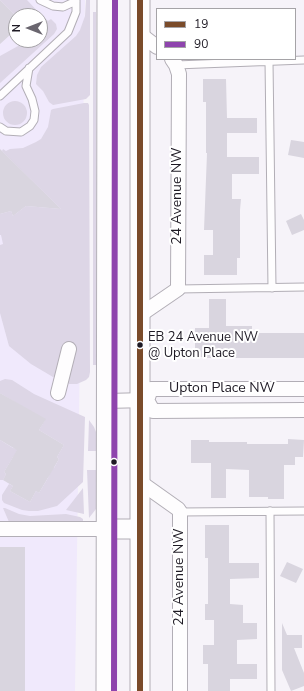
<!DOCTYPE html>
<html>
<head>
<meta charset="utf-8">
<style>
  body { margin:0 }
  #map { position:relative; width:304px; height:691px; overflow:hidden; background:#f6f3f9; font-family:"Nunito Sans",sans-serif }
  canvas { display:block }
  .legend { position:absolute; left:156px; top:8px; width:140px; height:52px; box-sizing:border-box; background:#fff; border:1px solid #a5a3a7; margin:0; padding:5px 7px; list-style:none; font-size:12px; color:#1e1a24 }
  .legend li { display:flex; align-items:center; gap:8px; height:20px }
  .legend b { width:20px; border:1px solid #a5a3a7 }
  .north { position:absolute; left:8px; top:8px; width:40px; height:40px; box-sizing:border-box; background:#fff; border:1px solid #a5a3a7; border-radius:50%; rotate:270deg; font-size:11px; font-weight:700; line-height:16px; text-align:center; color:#1e1a24 }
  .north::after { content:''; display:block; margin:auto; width:14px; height:18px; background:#6a666f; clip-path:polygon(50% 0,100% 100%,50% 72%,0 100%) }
</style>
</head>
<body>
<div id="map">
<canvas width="304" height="691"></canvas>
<ul class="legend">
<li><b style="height:5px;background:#7a4b2a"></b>19</li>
<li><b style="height:5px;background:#8e44ad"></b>90</li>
</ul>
<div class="north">N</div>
</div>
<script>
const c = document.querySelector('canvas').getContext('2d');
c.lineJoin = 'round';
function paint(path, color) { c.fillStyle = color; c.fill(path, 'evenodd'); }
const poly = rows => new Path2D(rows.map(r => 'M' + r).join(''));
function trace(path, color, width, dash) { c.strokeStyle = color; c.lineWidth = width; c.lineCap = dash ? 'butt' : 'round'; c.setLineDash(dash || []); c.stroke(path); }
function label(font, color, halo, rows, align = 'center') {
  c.font = font + ' "Nunito Sans",sans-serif'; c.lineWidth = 4; c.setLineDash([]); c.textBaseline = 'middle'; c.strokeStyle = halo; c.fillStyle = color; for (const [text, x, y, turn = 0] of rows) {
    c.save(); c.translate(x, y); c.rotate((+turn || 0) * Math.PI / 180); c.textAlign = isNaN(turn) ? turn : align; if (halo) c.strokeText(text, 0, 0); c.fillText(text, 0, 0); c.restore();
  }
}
paint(poly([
  [0,0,85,0,75,691,0,691],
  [16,16,40,16,40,40,16,40]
]), '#f0e9fc');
paint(poly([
  [0,0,27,0,41,15,40,16,16,16],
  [86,0,90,0,90,95,86,99,53,105,49,102,43,91,36,84,37,75,41,67,76,36,80,30,85,16],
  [93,12,96,12,96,365,93,365],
  [46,19,48,21,51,19,56,24,57,29,54,34,0,83,0,56,18,46,25,40,40,40,40,25],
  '3 113a12 12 0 1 1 24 0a12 12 0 1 1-24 0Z',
  [84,103,88,103,89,105,90,372,89,377,86,380,77,384,69,384,67,380,57,375,53,377,31,364,9,346,0,313,0,245,3,244,1,235,0,235,0,214,11,211,13,216,26,206,61,209,2,151,3,149,6,151,10,149,23,148,36,142,41,139,48,127,51,110,53,109],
  [5,379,12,380,34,394,85,417,83,482,57,506,38,511,29,511,22,510,4,503,2,500,2,495,9,484,13,486,10,491,30,502,36,491,39,493,48,478,51,466,54,468,59,459,57,457,64,445,39,430,45,420,0,393,0,381],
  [89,420,94,427,96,432,97,451,88,451],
  [0,440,13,448,21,449,13,457,4,472,6,474,3,480,0,480],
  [87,470,97,470,97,505,96,509,89,518],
  [83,488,84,514,66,510,73,501],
  [3,508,5,508,19,514,30,516,66,514,80,517,83,519,83,521,78,522,9,522]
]), '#ddd6e6');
paint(poly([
  [0,0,16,16,16,40,10,35,0,44],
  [203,79,226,79,227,118,257,118,257,133,227,133,227,157,259,157,259,174,232,174,232,199,241,199,240,210,240,258,237,258,237,275,204,275,204,255,213,255,213,230,204,230,207,153,206,153,206,102,203,102],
  [291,140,304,142,304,158,288,155],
  [0,149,61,209,26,206,13,216,11,211,0,214],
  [301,214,304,220,304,230,292,235,286,221],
  [209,299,226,299,226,326,252,326,252,333,304,333,304,358,203,358,203,357,195,357,195,328,209,328],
  [0,393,46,419,39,430,64,445,57,457,59,459,39,493,36,491,30,502,10,491,13,486,3,480,6,474,4,472,17,450,0,440],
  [288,439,304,440,303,457,295,457,295,465,284,465,284,499,268,499,268,497,249,497,249,470,226,469,226,498,211,498,211,463,191,463,191,440,209,440,209,442,247,442,247,444,288,444],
  [205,525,229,525,229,563,259,563,259,578,230,579,230,604,243,605,243,623,257,623,257,639,237,640,237,664,257,664,257,679,230,679,230,691,208,691,208,664,203,664,203,645,214,645,214,620,205,620,205,604,208,604,208,558,205,558],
  [0,547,25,547,25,691,0,691],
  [287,562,303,569,296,583,280,576],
  [282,623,287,635,302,635,302,648,294,648,304,673,304,686,291,691,282,670]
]), '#d9d5df');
const lane = poly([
  [40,0,53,6,63,7,76,1],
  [269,61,272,288],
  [176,65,304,60],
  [0,96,68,32,76,12,76,0],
  [0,127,6,131,21,132,30,126,34,120,35,111,32,99,26,86,29,68],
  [178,289,304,287],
  [270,511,271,691],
  [180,512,304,511]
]);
const street = poly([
  [140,34,157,47],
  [140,315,178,289,179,74,176,65,172,59],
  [58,393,69,349],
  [147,400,151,389,304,389],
  [147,400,153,411,304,410],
  [106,401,147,400],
  [140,482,178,509,180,512,180,691],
  [0,529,106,529]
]);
const secondary = poly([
  [140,0,140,691],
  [106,529,140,529],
  [106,691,107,0]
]);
trace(lane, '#b2aeb6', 9);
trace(street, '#b2aeb6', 16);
trace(secondary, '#b2aeb6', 21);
trace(lane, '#fefdfe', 7);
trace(street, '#fefdfe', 14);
trace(secondary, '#fefdfe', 19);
trace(poly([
  [140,0,140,691]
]), '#7a4b2a', 6);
trace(poly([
  [114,691,115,0]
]), '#8e44ad', 6);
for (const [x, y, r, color] of [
  [140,345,3.5,"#1e1a24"],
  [114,462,3.5,"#1e1a24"]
]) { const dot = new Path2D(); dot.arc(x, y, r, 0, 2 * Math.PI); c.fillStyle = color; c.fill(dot); trace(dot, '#fff', 1.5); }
label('13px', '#1e1a24', '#fff', [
  ["EB 24 Avenue NW",148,338],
  ["@ Upton Place",148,354]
], 'left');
label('14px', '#1e1a24', '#fff', [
  ["24 Avenue NW",178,196,-90],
  ["Upton Place NW",222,389],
  ["24 Avenue NW",180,577,-90]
]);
</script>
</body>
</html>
